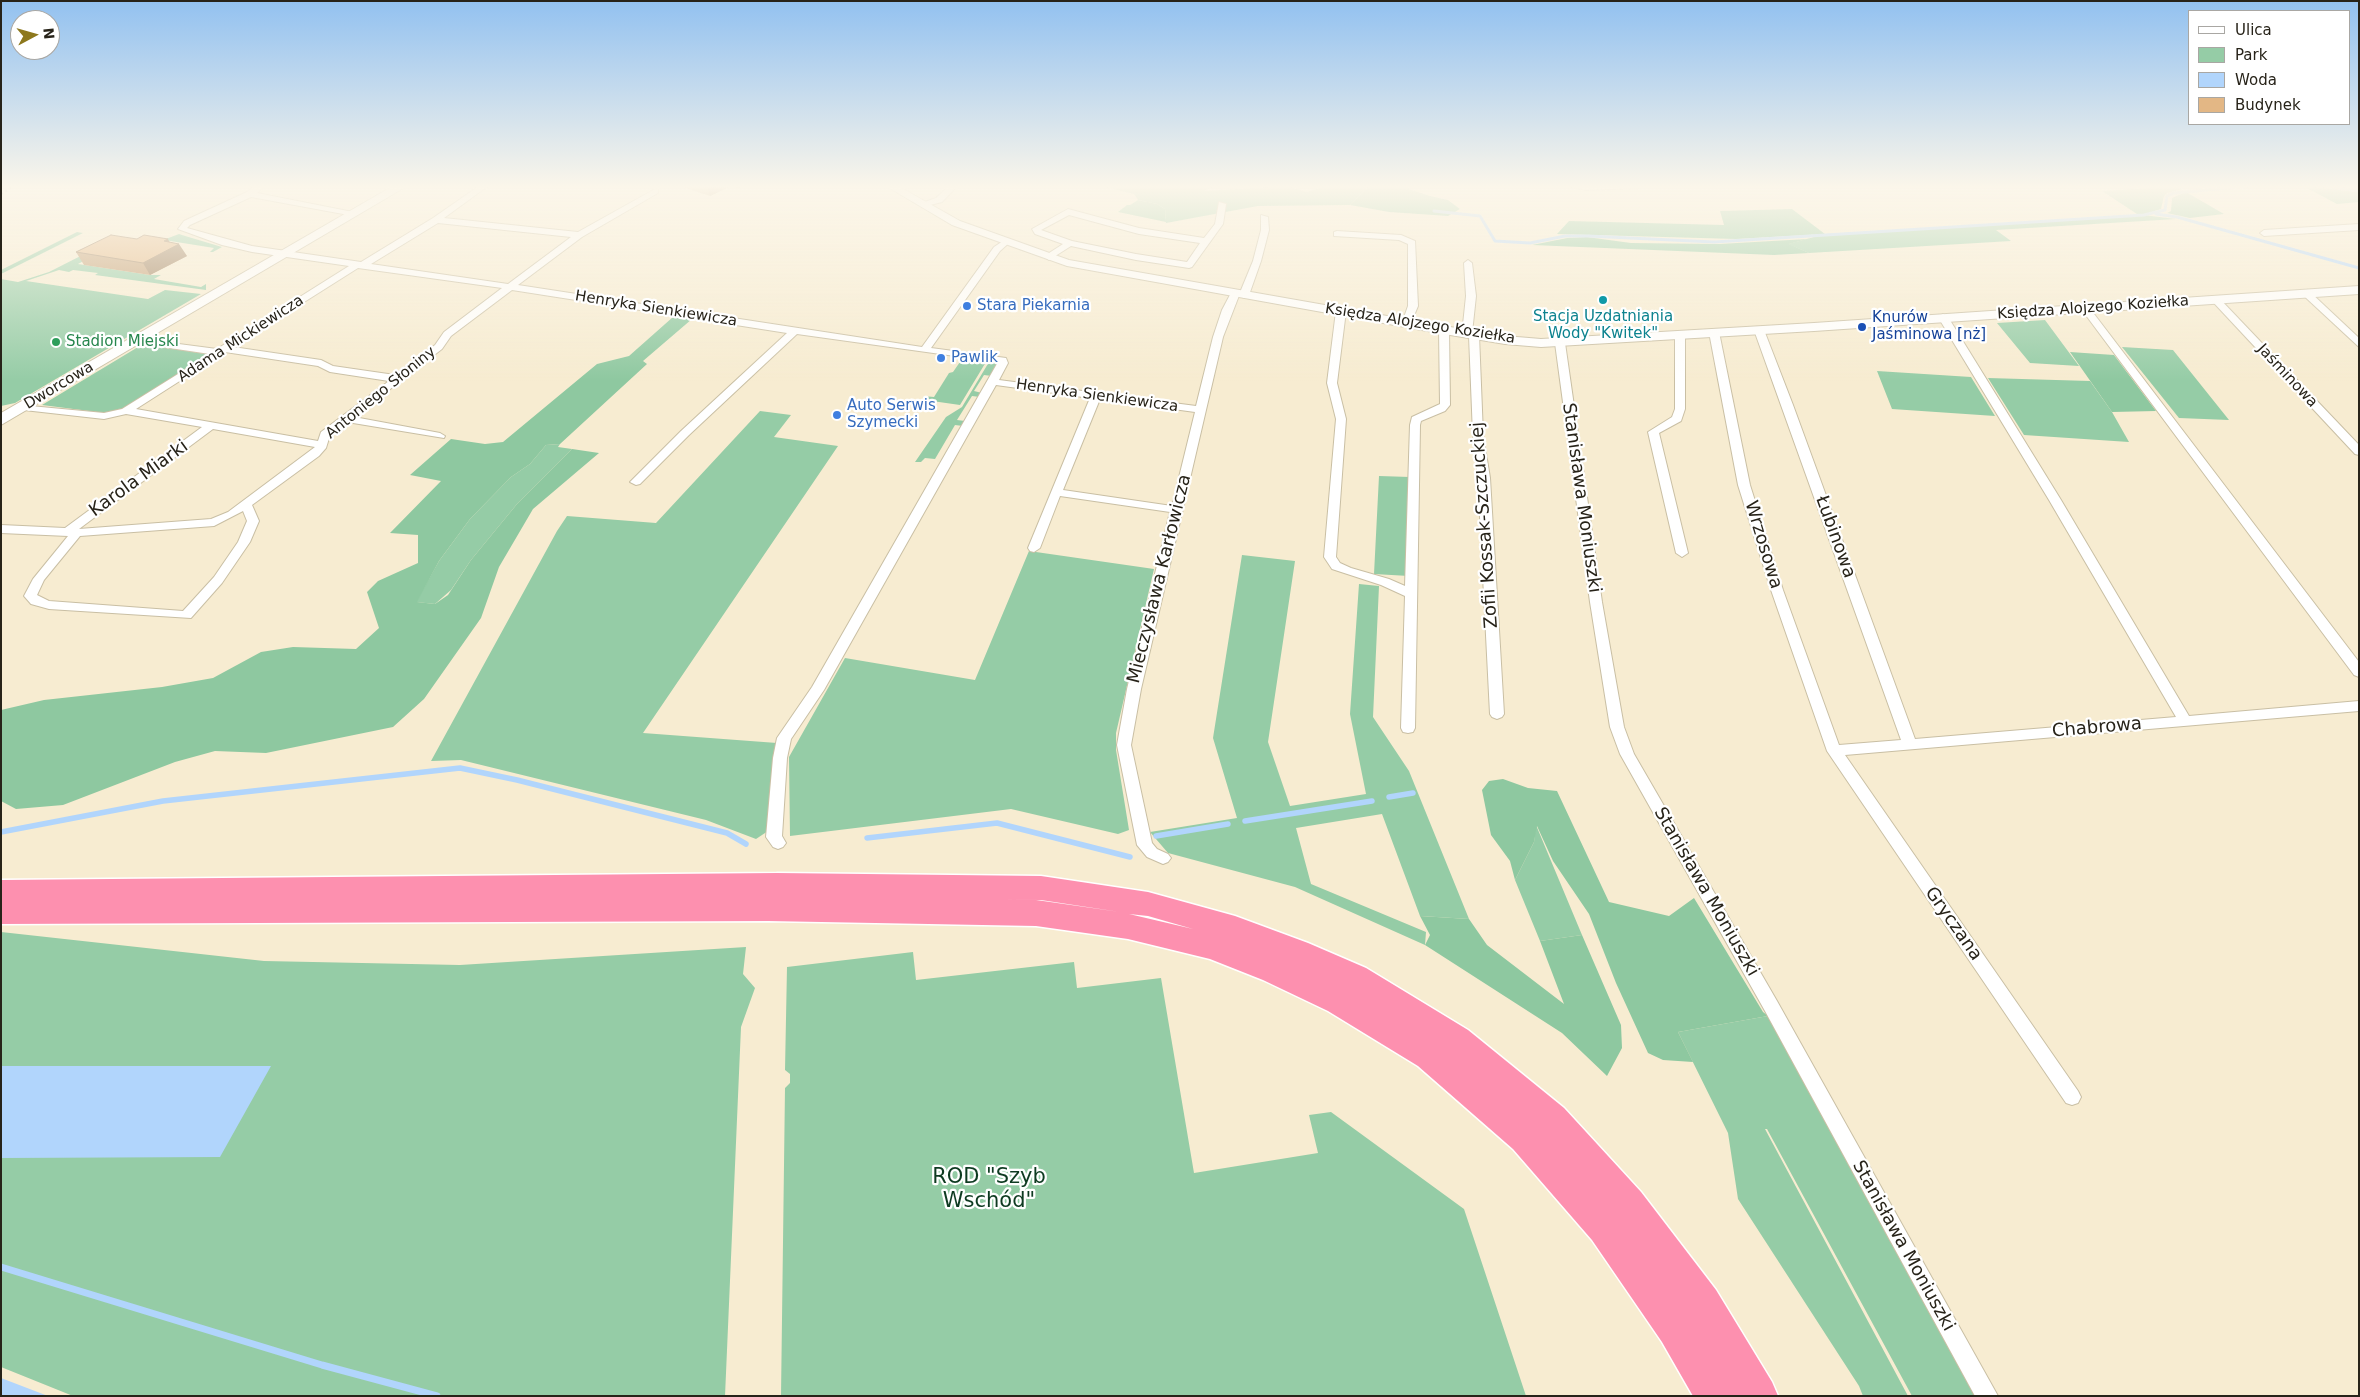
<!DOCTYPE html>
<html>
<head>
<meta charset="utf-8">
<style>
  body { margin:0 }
  #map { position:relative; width:2360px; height:1397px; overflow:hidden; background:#f7ecd1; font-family:"DejaVu Sans",sans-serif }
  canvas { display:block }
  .frame { position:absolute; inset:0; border:2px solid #272319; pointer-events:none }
  .legend { position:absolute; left:2188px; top:10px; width:162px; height:115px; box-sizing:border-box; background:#fff; border:1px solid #a9a7a3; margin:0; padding:6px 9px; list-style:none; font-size:15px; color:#272319 }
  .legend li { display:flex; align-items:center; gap:10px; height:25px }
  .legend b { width:25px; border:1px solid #a9a7a3 }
  .north { position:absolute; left:10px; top:10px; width:50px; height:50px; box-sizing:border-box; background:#fff; border:1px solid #a9a7a3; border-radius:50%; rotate:84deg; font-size:14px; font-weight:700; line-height:20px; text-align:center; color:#272319 }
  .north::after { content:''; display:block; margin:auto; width:18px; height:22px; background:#8d781d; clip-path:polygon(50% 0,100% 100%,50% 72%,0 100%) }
</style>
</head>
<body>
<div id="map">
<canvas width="2360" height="1397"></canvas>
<div class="frame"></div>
<ul class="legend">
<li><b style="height:6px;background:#fff"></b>Ulica</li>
<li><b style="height:14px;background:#95cca6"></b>Park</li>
<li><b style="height:14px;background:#b1d5fc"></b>Woda</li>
<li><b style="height:14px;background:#e3b785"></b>Budynek</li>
</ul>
<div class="north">N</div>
</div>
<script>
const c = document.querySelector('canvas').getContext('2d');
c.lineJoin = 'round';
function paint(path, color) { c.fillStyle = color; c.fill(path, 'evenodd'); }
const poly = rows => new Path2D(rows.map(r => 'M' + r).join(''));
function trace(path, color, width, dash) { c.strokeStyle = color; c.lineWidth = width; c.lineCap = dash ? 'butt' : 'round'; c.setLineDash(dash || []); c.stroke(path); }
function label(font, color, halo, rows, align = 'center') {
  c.font = font + ' "DejaVu Sans",sans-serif'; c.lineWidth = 4.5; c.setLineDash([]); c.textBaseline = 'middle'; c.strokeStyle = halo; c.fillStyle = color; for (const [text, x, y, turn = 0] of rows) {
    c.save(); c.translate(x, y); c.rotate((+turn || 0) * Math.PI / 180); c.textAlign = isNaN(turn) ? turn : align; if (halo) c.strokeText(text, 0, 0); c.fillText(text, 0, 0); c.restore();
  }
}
paint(poly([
  [1101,186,1215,186,1204,191,1287,186,1306,192,1327,186,1369,186,1350,205,1258,206,1166,223,1165,209,1157,204,1138,200,1134,194],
  [2146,186,2177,186,2182,189,2167,193,2164,196,2161,209,2143,215,2176,219,1996,230,2011,241,1809,253,1788,244,1825,234,2140,216,2102,191,2149,188],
  [77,232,83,233,1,274,1,270],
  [179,234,182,235,222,247,213,252,210,252,214,248,164,240,155,243],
  [110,241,118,243,78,264,150,275,161,275,154,279,201,287,206,284,206,290,95,275,98,273,73,270,69,272,59,270,26,281,148,299,165,290,201,294,15,403,1,406,1,279,18,282,49,272],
  [2045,320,2079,366,2030,363,1997,323],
  [143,344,206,354,202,357,205,357,124,408,116,411,105,413,42,405],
  [2122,347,2173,350,2229,420,2179,418],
  [962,359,986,362,960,405,932,401,923,396,934,397,949,373,953,372],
  [989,362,998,364,992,376,984,375,974,391,982,393,980,397,972,396,957,420,965,421,963,426,955,425,935,459,925,458,921,462,915,462,946,417,962,407],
  [1877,371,1971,377,1995,416,1892,409],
  [1988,378,2090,381,2112,412,2129,442,2024,435],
  [760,411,791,415,774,437,838,446,643,733,777,743,768,831,756,839,706,820,461,760,431,761,557,531,567,516,656,523],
  [560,444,558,447,572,449,517,504,471,560,451,590,435,604,416,602,439,561,470,519,511,477,530,464,546,445],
  [1379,476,1410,477,1409,576,1374,574],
  [1029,551,1154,569,1116,733,1116,750,1129,830,1118,834,1011,809,790,836,789,757,845,658,975,680],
  [1242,555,1295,561,1268,742,1290,806,1366,794,1350,714,1359,584,1379,586,1373,717,1409,771,1469,919,1420,916,1382,814,1296,828,1311,884,1426,932,1425,945,1295,887,1168,853,1150,832,1237,818,1213,738],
  [1536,825,1582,935,1540,941,1515,880,1534,842],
  [1,932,264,961,460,965,746,947,743,974,755,988,741,1027,725,1396,73,1396,1,1367],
  [913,952,916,980,1074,962,1077,988,1161,978,1194,1173,1318,1153,1309,1115,1331,1112,1464,1209,1526,1396,781,1396,785,1088,790,1083,790,1074,785,1070,787,967],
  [1768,1016,1981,1396,1912,1396,1767,1129,1765,1129,1908,1396,1863,1396,1859,1386,1738,1199,1728,1133,1678,1032]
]), '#95cca6');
paint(poly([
  [1369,186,1408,186,1409,189,1430,196,1448,200,1460,209,1448,216,1389,212,1350,205],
  [2303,186,2359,192,2359,202,2337,204],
  [2186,192,2224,214,2190,218,2167,213,2171,211,2172,198],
  [1138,200,1157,204,1165,209,1166,222,1118,212,1127,205,1130,205],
  [1792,209,1825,234,1736,239,1557,234,1569,221,1724,225,1720,211],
  [1587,237,1631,243,1719,244,1807,239,1789,244,1809,253,1774,255,1532,245,1567,238],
  [673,317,692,319,643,361,647,364,560,444,546,445,530,464,511,477,470,519,439,561,417,602,435,604,448,595,471,560,517,504,572,449,599,453,533,509,499,567,481,618,424,699,393,727,266,753,215,751,175,762,63,805,16,809,1,801,1,710,44,700,162,687,213,678,261,652,293,647,356,649,379,628,367,592,378,581,418,563,418,535,390,533,441,481,410,475,451,439,485,444,503,442,597,364,629,356],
  [2070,352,2114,355,2156,411,2112,412],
  [1503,779,1528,788,1557,791,1609,902,1669,916,1694,898,1763,1012,1768,1016,1678,1032,1693,1062,1663,1060,1648,1053,1616,983,1589,914,1553,861,1537,826,1534,842,1515,880,1510,861,1491,835,1482,790,1489,781],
  [1420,916,1469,919,1487,945,1564,1004,1540,941,1582,935,1621,1025,1622,1048,1607,1076,1562,1033,1425,945,1430,935]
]), '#8ec8a0');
paint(poly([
  [1,1066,271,1066,220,1157,1,1158],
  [1,1378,48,1396,1,1396]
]), '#b1d5fc');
trace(poly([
  [2323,186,2359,191],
  [1434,211,1480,216,1495,241,1530,243,1565,236,1588,236,1714,242,2144,215,2165,210,2167,196,2174,193,2249,186],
  [2156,214,2177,217,2359,268]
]), '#b1d5fc', 3);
trace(poly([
  [1389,797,1413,793],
  [1245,821,1372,801],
  [1,832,163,801,460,768,517,780,727,833,746,844],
  [1156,836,1228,824],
  [867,838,997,823,1130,857]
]), '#b1d5fc', 5.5);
trace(poly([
  [1,1267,322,1365,437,1396]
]), '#b1d5fc', 7);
const minor = poly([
  [255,186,264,186,257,193,358,213,354,216,251,197,190,225,187,228,252,246,361,262,433,218,479,186,488,186,444,218,578,232,655,189,658,189,658,193,582,237,518,285,922,347,994,247,1006,239,1010,242,1000,251,931,348,1006,358,1008,363,999,380,1196,406,1213,337,1222,310,1232,291,1238,291,1240,293,1223,337,1141,689,1131,745,1152,843,1157,849,1168,854,1171,858,1168,862,1163,864,1147,857,1137,845,1117,745,1127,689,1170,512,1060,496,1040,548,1034,552,1030,551,1028,548,1090,398,996,385,824,690,791,739,787,758,782,836,786,843,783,847,778,849,773,847,766,837,773,758,777,738,812,687,998,362,797,334,689,435,640,484,636,485,630,482,681,431,787,333,512,290,451,336,442,349,354,417,440,433,445,436,444,438,347,422,330,435,326,448,319,456,252,505,259,521,250,542,222,583,191,618,49,609,31,604,24,596,33,579,68,536,1,533,1,525,65,528,202,427,126,414,104,419,24,410,20,409,20,405,104,413,122,409,210,354,136,343,133,342,133,338,217,349,349,266,252,252,222,245,178,229,184,221,247,192,255,186],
  [438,223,571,237,508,284,371,264,438,223],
  [358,268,502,288,444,332,435,345,395,375,333,366,321,360,233,347,358,268],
  [225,352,318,366,330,372,389,381,321,432,318,441,136,409,225,352],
  [1100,399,1195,412,1172,506,1063,490,1100,399],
  [213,429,315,447,228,512,211,519,79,529,213,429],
  [243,511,247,521,238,542,214,577,183,611,49,601,37,595,44,580,80,536,214,526,243,511],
  [949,186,957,186,942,202,922,207,922,203,936,198,949,186],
  [1568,186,1643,186,1639,188,1586,190,1568,186],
  [1219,202,1226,204,1223,224,1192,267,1189,268,1136,260,1071,246,1049,260,1045,257,1046,255,1063,244,1035,234,1032,229,1068,209,1139,228,1204,238,1215,224,1219,202],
  [1069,215,1139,234,1200,243,1187,262,1136,254,1072,241,1041,230,1069,215],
  [1261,215,1268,217,1269,230,1261,261,1249,295,1244,298,1239,295,1253,261,1261,230,1261,215],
  [2359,224,2359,230,2264,236,2260,233,2264,230,2359,224],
  [1337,231,1401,235,1415,241,1418,306,1410,325,1402,323,1408,306,1408,244,1399,240,1334,236,1334,232,1337,231],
  [1468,260,1472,263,1476,296,1472,333,1479,335,1483,435,1490,478,1504,714,1502,717,1497,719,1492,717,1490,714,1478,478,1473,435,1469,336,1462,334,1466,296,1464,263,1468,260],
  [2304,292,2310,292,2359,338,2359,347,2304,296,2304,292],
  [2216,297,2219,298,2359,445,2359,455,2355,454,2213,302,2213,298,2216,297],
  [2085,305,2088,306,2359,662,2359,677,2354,675,2082,310,2082,306,2085,305],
  [1341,308,1346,311,1337,383,1346,419,1336,557,1340,563,1351,568,1389,579,1405,586,1410,425,1412,417,1440,404,1439,330,1444,327,1449,330,1450,405,1445,411,1421,421,1420,425,1415,728,1413,732,1408,733,1403,732,1401,728,1405,596,1381,585,1332,569,1324,557,1336,419,1327,383,1336,311,1341,308],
  [1943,314,1948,317,2061,500,2189,716,2359,701,2359,711,1845,755,2078,1091,2081,1097,2078,1103,2072,1105,2066,1103,1827,751,1771,590,1738,485,1709,332,1714,329,1719,332,1750,485,1783,590,1839,745,1901,740,1754,330,1759,327,1764,330,1793,405,1915,739,2176,717,2049,500,1938,317,1943,314],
  [1678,332,1685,338,1685,409,1681,421,1659,433,1688,553,1682,557,1676,553,1648,432,1672,417,1675,409,1675,338,1673,335,1678,332],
  [1560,340,1565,343,1602,602,1624,727,1634,754,1777,1001,1998,1396,1975,1396,1765,1011,1620,754,1610,727,1590,602,1555,343,1560,340]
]);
const tertiary = poly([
  [886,186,898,186,960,221,1069,260,1444,326,1505,336,1541,339,1814,323,2359,286,2359,294,1814,331,1541,347,1505,344,1444,334,1067,266,952,225,886,186]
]);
const secondary = poly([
  [393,186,407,186,1,425,1,413,393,186]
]);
const motorway = poly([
  [777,873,1041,876,1148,892,1235,916,1308,943,1366,968,1468,1030,1564,1108,1641,1192,1716,1290,1772,1382,1778,1396,1693,1396,1662,1342,1592,1240,1513,1149,1418,1066,1328,1011,1263,980,1210,959,1128,939,1036,926,768,921,1,924,1,880,777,873],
  [905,899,1041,900,1120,912,1036,900,905,899],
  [1129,914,1148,916,1193,929,1129,914]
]);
trace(minor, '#c9bfa4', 2);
trace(tertiary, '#c9bfa4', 2);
trace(secondary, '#c9bfa4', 2);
trace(motorway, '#fff', 3);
paint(minor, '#fff');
paint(tertiary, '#fff');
paint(secondary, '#fff');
paint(motorway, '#fd90af');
trace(poly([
  [1,194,13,186]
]), '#6f6859', 2.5, [2, 3]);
paint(poly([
  [682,186,744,186,738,188,731,186,710,196,683,187],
  [137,239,169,242,187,256,150,275,84,265,76,252]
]), '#c39d72');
paint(poly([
  [713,186,731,186,710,196,708,188],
  [737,186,744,186,738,188],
  [168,239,172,247,179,244,187,256,150,275,143,263,164,241]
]), '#9f805d');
const building = poly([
  [702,186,713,186,708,188,702,186],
  [111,235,137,239,144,235,168,239,164,241,179,244,143,263,76,252,111,235]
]);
paint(building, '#e3b785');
trace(building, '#9f805d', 1);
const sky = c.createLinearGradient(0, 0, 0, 381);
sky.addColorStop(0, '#92c1f0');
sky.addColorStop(0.49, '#fbf6ea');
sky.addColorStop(1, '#fbf6ea00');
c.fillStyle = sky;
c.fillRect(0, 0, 2360, 381);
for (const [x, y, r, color] of [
  [1603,300,5,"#0f9aa8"],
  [967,306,5,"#3f7fe0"],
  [1862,327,5,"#1a4fb4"],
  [56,342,5,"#2e9e5b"],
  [941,358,5,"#3f7fe0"],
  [837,415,5,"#3f7fe0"]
]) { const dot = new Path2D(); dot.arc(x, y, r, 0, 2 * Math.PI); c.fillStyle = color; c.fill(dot); trace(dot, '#fff', 2); }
label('15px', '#366cbe', '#fff', [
  ["Stara Piekarnia",977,306],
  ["Pawlik",951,358],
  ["Auto Serwis",847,406],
  ["Szymecki",847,423]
], 'left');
label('15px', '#272319', '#fff', [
  ["Księdza Alojzego Koziełka",2093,308,-4],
  ["Henryka Sienkiewicza",656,309,9],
  ["Księdza Alojzego Koziełka",1420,324,9],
  ["Adama Mickiewicza",241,339,-33],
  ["Jaśminowa",2287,376,47],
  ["Dworcowa",59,386,-31],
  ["Antoniego Słoniny",381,393,-39],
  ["Henryka Sienkiewicza",1097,396,8]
]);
label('15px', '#0d838f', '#fff', [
  ["Stacja Uzdatniania",1603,317],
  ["Wody \"Kwitek\"",1603,334]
]);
label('15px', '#164399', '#fff', [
  ["Knurów",1872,318],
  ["Jaśminowa [nż]",1872,335]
], 'left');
label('15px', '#27864d', '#fff', [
  ["Stadion Miejski",66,342]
], 'left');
label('18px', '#272319', '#fff', [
  ["Karola Miarki",139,479,-36],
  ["Stanisława Moniuszki",1581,498,82],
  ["Zofii Kossak-Szczuckiej",1485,525,-94],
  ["Łubinowa",1835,537,70],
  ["Wrzosowa",1763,545,73],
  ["Mieczysława Karłowicza",1160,579,-76],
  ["Chabrowa",2097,728,-5],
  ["Stanisława Moniuszki",1706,892,60],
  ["Gryczana",1953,924,55],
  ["Stanisława Moniuszki",1903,1246,61]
]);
label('21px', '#0e3b21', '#fff', [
  ["ROD \"Szyb",989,1178],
  ["Wschód\"",989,1202]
]);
</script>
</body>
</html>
